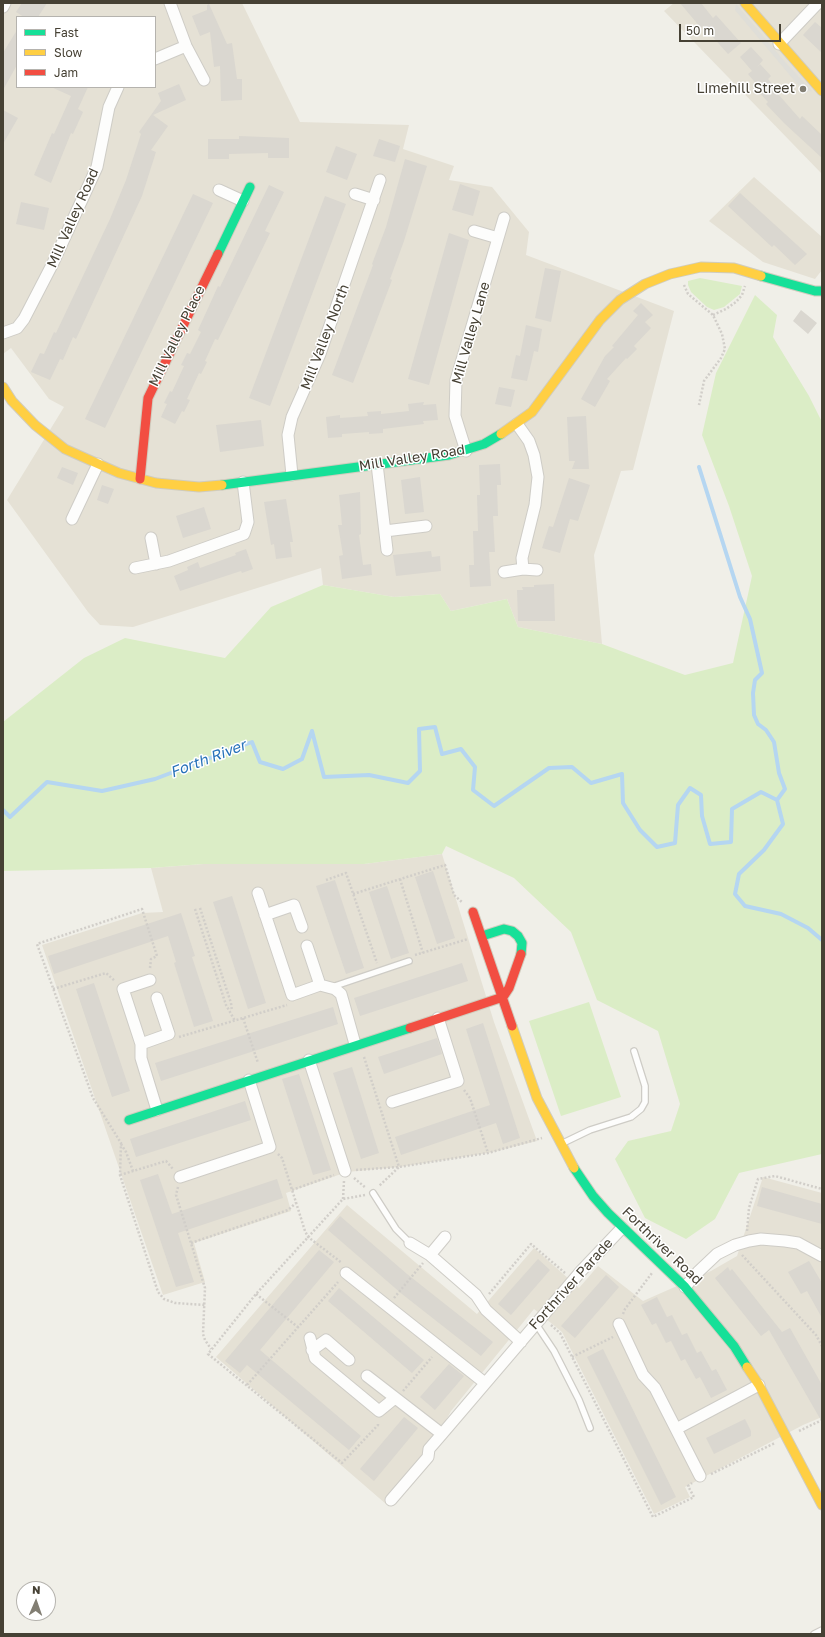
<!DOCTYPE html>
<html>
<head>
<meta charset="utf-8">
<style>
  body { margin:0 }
  #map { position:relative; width:825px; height:1637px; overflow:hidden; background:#f0efe8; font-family:"Golos Text",sans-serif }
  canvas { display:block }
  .frame { position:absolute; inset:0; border:4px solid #464134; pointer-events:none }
  .legend { position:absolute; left:16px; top:16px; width:140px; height:72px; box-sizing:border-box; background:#fff; border:1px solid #b5b3ae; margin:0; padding:5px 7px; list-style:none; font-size:12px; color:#464134 }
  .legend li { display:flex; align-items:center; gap:8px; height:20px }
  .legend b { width:20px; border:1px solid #b5b3ae }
  .north { position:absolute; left:16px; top:1581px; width:40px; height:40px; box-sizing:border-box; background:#fff; border:1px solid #b5b3ae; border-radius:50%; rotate:2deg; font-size:11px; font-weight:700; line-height:16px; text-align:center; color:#464134 }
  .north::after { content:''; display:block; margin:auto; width:14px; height:18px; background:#827e73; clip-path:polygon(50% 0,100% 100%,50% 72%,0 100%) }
  .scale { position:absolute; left:679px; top:24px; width:102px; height:18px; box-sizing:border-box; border:2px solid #464134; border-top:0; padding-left:5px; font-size:12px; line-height:14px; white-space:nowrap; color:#464134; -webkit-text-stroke:3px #fff; paint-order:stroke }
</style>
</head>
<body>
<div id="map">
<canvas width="825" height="1637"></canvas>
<div class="frame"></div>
<ul class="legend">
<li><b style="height:5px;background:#16e098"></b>Fast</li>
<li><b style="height:5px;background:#ffcf43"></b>Slow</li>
<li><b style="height:5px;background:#f24e42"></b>Jam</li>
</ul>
<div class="north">N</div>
<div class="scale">50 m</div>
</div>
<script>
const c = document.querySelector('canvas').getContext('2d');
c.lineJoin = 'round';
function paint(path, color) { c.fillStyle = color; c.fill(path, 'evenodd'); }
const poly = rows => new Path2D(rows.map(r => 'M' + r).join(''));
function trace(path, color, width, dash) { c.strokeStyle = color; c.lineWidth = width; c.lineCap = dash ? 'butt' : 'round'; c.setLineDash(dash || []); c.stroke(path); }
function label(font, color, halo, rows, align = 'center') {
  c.font = font + ' "Golos Text",sans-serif'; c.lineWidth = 3; c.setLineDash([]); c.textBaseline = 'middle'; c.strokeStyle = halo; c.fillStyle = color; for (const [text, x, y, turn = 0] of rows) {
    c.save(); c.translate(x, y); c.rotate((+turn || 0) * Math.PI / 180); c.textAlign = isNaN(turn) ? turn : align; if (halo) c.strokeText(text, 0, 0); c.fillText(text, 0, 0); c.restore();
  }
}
paint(poly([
  [3,3,242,3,300,122,409,125,403,149,454,166,449,180,492,187,529,232,526,255,674,311,633,470,621,471,594,555,602,644,518,627,507,599,451,611,440,594,394,597,323,585,321,568,133,627,100,625,88,612,7,500,64,407,49,399,11,348,3,354],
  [17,17,155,17,155,87,17,87],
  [674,3,820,3,822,5,822,174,664,11],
  [754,177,822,237,822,270,815,279,763,262,709,221],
  [442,854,494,1022,537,1141,488,1153,399,1167,347,1172,286,1193,291,1211,194,1243,205,1282,163,1295,42,945,142,913,163,912,151,868,203,864,364,864],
  [763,1177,822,1193,822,1417,803,1425,685,1487,690,1497,654,1514,562,1332,534,1309,451,1411,427,1456,386,1504,216,1357,347,1205,477,1314,534,1248,579,1288,598,1266,643,1301,711,1271,737,1256]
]), '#e5e1d5');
paint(poly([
  [700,278,742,286,740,294,724,307,714,310,707,307,691,292,688,285,688,281],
  [755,295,777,315,773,337,809,396,822,422,822,1154,739,1173,715,1219,686,1239,645,1218,615,1159,628,1141,671,1131,680,1104,658,1031,597,1000,571,932,514,878,446,846,442,854,364,864,203,864,151,868,3,871,3,722,84,658,125,638,225,658,271,607,323,585,394,597,440,594,451,611,507,599,518,627,602,644,685,675,733,663,752,576,729,506,702,435,716,373],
  [589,1002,621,1097,561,1116,529,1021]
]), '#dbedc6');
paint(poly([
  [736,4,785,62,812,91,804,92,735,10]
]), '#dfded8');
trace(poly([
  [699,467,740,597,750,619,762,673,755,680,753,693,754,715,758,724,766,730,774,742,779,773,785,789,777,800],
  [777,800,783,824,764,850,739,874,735,894,745,906,781,914,808,928,822,940],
  [3,810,10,817,47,782,102,791,155,779,252,742,260,762,283,769,302,759,312,731,324,777,369,775,408,783,420,771,419,729,435,727,442,754,461,749,475,767,473,790,494,806,549,768,572,767,591,783,622,774,623,803,640,830,657,847,675,843,678,805,690,788,701,795,702,816,710,844,731,842,732,809,761,792,777,800]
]), '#b5d6f1', 4);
paint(poly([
  [22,3,47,3,38,17,24,17,16,12],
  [680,3,701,3,713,18,716,15,741,43,728,54,703,26,701,28],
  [209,4,227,44,232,43,237,79,242,79,242,100,221,101,220,66,214,67,210,32,200,36,192,16,207,10,207,5],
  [815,22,822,28,822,53,803,35],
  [17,30,17,65,3,90,3,53],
  [751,47,763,60,757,67,760,64,771,76,768,79,779,92,778,94,800,119,802,116,822,135,822,158,784,123,766,104,768,102,756,89,759,87,748,74,752,71,740,57],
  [179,84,186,100,153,115,168,126,151,150,156,152,142,196,76,339,73,337,63,360,60,359,50,380,31,372,40,353,44,354,54,332,56,333,110,219,126,180,141,134,139,132,161,101,158,93],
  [51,87,88,87,78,109,83,112,73,134,71,133,51,183,34,175,52,133,54,134,71,96],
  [3,110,18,118,3,144],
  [239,136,289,138,289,158,268,158,268,153,229,154,229,159,208,159,208,139,239,139],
  [379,139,400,146,395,162,373,156],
  [336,146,357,154,347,180,326,172],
  [405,159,427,166,404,241,390,279,392,280,353,383,332,375,373,265,372,264,386,227],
  [460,184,480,191,473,216,452,210],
  [269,185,284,192,265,231,270,233,218,340,215,339,205,361,207,362,201,374,199,373,187,399,190,400,184,412,182,411,175,424,161,417,167,404,164,403,170,391,172,392,184,366,181,365,187,353,190,354,201,332,198,330,209,306,218,286,220,287],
  [740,193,807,254,795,265,774,245,772,247,728,206],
  [193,194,213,203,105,428,85,419],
  [325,196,346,204,270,406,249,398],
  [21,202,49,208,44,230,16,224],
  [449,233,469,240,429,385,408,379],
  [545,268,561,271,551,322,535,318],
  [641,303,653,315,645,322,651,328,634,346,637,349,627,359,626,358,607,379,610,381,595,407,581,399,605,356,614,347,612,346,638,315,633,311],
  [801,310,817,323,808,334,793,321],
  [526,325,542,329,538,352,534,351,527,381,511,378,516,355,520,356],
  [499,387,515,390,511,407,495,404],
  [424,402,423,405,436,404,438,420,423,421,424,424,383,429,383,433,369,434,369,432,342,434,342,437,328,438,326,417,340,415,340,418,368,416,367,412,381,411,381,414,409,411,408,404],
  [586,416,589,469,572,469,575,461,569,461,567,417],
  [261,420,264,446,220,452,216,425],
  [500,464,501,485,497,485,498,516,493,516,495,552,489,552,491,586,470,587,469,565,474,565,473,531,478,531,477,495,480,495,479,465],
  [62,467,78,473,73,485,57,478],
  [420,477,424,512,405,514,401,480],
  [569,478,590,485,578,521,570,519,560,553,542,548,549,526,553,527],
  [102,485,114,489,108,504,97,500],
  [360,492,361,534,359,535,363,565,371,564,372,575,342,579,339,556,343,555,338,525,342,525,339,495],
  [286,499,293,542,290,542,292,557,276,559,274,544,271,545,264,502],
  [204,507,211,529,183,538,176,516],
  [246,549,253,569,242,573,241,571,180,591,174,576,188,570,187,567,198,562,200,568,236,555,235,553],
  [431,551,432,557,440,556,441,571,396,576,393,555],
  [554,584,555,621,518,621,517,590,523,590,522,587,534,587,534,585],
  [433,871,455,938,437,944,415,877],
  [335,880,364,968,346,974,316,886],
  [387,886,409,953,391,959,369,892],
  [232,896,266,1003,248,1009,213,902],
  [181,913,195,956,192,957,213,1021,194,1027,174,963,176,962,168,936,54,974,48,956],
  [462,963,468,981,360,1016,354,998],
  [94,983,130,1091,112,1097,76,989],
  [333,1007,338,1024,161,1081,155,1063],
  [483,1023,520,1138,503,1144,496,1123,401,1155,395,1137,490,1105,466,1029],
  [437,1038,442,1054,384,1074,378,1057],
  [352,1067,379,1153,361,1159,333,1073],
  [299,1074,331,1170,313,1175,282,1079],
  [245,1101,251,1120,136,1157,130,1139],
  [158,1174,172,1214,277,1179,283,1198,178,1233,194,1282,176,1287,140,1180],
  [762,1187,822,1204,822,1224,757,1206],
  [340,1216,407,1274,493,1342,481,1356,402,1294,328,1230],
  [319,1250,334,1262,260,1350,361,1436,349,1450,247,1365,240,1373,225,1361],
  [538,1259,550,1270,511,1315,498,1304],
  [809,1261,822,1283,822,1318,807,1291,801,1294,788,1272],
  [728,1267,730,1271,732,1269,782,1332,790,1328,822,1385,822,1422,769,1330,761,1336,715,1278],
  [606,1275,619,1287,575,1338,561,1326],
  [339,1288,424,1360,412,1373,328,1301],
  [657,1297,667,1317,672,1315,682,1335,687,1333,697,1353,701,1351,712,1371,716,1369,727,1390,711,1398,700,1377,696,1379,685,1359,681,1361,671,1341,666,1343,656,1323,652,1325,641,1305],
  [603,1349,676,1497,661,1505,587,1357],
  [449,1364,464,1376,435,1410,420,1397],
  [404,1417,418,1428,374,1481,360,1469],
  [745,1419,751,1431,751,1436,714,1454,706,1438]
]), '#dad7d0');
const lane = poly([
  [332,987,409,961],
  [561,1144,590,1130,631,1117,641,1109,645,1102,645,1086,634,1051],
  [373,1193,396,1229,410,1243],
  [536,1324,554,1351,579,1400,590,1428],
  [814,1634,822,1630]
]);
const street = poly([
  [170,3,186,46,204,80],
  [3,7,5,3],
  [779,44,818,3],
  [155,59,186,46],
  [219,190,243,201],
  [355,194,374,200],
  [474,231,498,238],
  [3,333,17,328,24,319,53,263,97,167,109,107,118,87],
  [517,424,529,441,534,455,538,477,535,505,522,558,523,569],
  [466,451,455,416,456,380,504,218],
  [377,464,387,550],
  [292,475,288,435,292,417,320,354,380,180],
  [72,519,98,464],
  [385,531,426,526],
  [151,538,156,564],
  [135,568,169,561,244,534,248,522,243,482],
  [504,572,523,569,537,570],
  [258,893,292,995,320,985,335,989,341,994,343,1001,355,1044],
  [265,915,294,905,302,927],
  [307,946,320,985],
  [150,980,123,989,141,1044,141,1058,157,1110],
  [141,1044,169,1034,157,998],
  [309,1060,345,1171],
  [392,1102,458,1081,438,1018],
  [180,1177,270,1147,249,1080],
  [410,1243,430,1255,476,1295,486,1310,521,1342],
  [430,1255,445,1237],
  [346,1273,485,1383],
  [685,1287,698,1272,717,1254,735,1245,749,1241,761,1239,785,1241,798,1243,822,1256],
  [619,1324,643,1375,655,1388,700,1476],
  [310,1338,315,1358,379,1411,395,1398],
  [312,1350,326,1340,349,1360],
  [367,1376,442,1434],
  [676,1429,759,1385],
  [391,1500,428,1457,429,1449,442,1434,582,1270,622,1228]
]);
const fast = poly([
  [218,254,250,187],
  [761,276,815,291,822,291],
  [222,485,449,455,484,444,501,434],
  [482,936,504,929,512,931,518,936,522,943,521,954],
  [129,1120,410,1028],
  [574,1168,593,1196,608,1213,685,1287,734,1346,747,1367]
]);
const slow = poly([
  [745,3,822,91],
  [3,387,12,401,35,425,65,449,94,462,119,473,156,483,199,487,222,485],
  [501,434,532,412,600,320,620,300,645,284,670,274,701,267,734,268,761,276],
  [512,1026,537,1098,574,1168],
  [747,1367,759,1385,822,1505]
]);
const jam = poly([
  [140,479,148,398,218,254],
  [473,912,512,1026],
  [410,1028,503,997,509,988,521,954]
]);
trace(lane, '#ceccc6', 8);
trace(street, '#ceccc6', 13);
trace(fast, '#d0ccbe', 11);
trace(slow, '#d0ccbe', 11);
trace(jam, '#d0ccbe', 11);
trace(poly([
  [684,285,688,294,713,315,722,334,725,349,721,358,704,381,699,405],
  [713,315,726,309,736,302,742,295,745,286],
  [400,879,423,953],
  [326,880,346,873,377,963],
  [353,894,445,865,454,895,463,903],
  [200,908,231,1003,232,1011],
  [195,909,226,1005,235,1021],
  [415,955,468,939],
  [150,968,151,959,157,956,142,909,37,944,93,1098,121,1143,120,1175,158,1292,164,1299,175,1303,205,1305],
  [53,989,106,973,115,981],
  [243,1018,258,1063],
  [179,1037,287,1005],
  [364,1057,399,1167,379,1186],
  [464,1090,470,1098,488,1153],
  [121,1144,126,1152,133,1171],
  [278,1154,282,1158,305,1231,308,1237,342,1263],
  [356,1170,399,1167,488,1153,542,1138],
  [120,1175,166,1161,173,1169],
  [354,1178,366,1188],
  [178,1187,176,1195,205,1288,203,1334,205,1340,211,1349],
  [292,1190,334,1175],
  [365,1195,343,1199,256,1294,208,1354,342,1463,378,1425,378,1422],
  [343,1199,344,1181],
  [747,1231,749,1208,758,1179,775,1176,822,1189],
  [191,1243,288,1210,296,1203],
  [742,1255,816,1335,822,1346],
  [256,1294,299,1328],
  [489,1294,531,1244,565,1273],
  [394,1298,423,1263],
  [623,1314,625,1309,652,1273],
  [551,1325,560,1333,653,1517,694,1497,688,1486,692,1483],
  [572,1357,613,1337],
  [247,1385,338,1282],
  [403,1391,432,1357],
  [799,1431,822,1420],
  [711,1474,775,1443]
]), '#d1cec9', 2.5, [2, 2]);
trace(lane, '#fdfdfc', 5.5);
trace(street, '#fdfdfc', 11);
trace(fast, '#16e098', 9);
trace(slow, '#ffcf43', 9);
trace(jam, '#f24e42', 9);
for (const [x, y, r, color] of [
  [803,89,4,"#827e73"]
]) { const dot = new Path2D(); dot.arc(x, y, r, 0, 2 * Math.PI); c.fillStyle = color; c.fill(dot); trace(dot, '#fff', 1.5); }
label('14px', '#464134', '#fff', [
  ["Limehill Street",795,89]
], 'right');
label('14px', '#464134', '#fff', [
  ["Mill Valley Road",73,218,-66],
  ["Mill Valley Lane",471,333,-74],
  ["Mill Valley Place",177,336,-64],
  ["Mill Valley North",325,337,-69],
  ["Mill Valley Road",412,458,-9],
  ["Forthriver Road",662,1246,44],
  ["Forthriver Parade",571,1284,-48]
]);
label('italic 15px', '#2671b9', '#fff', [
  ["Forth River",208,759,-21]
]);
</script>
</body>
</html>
